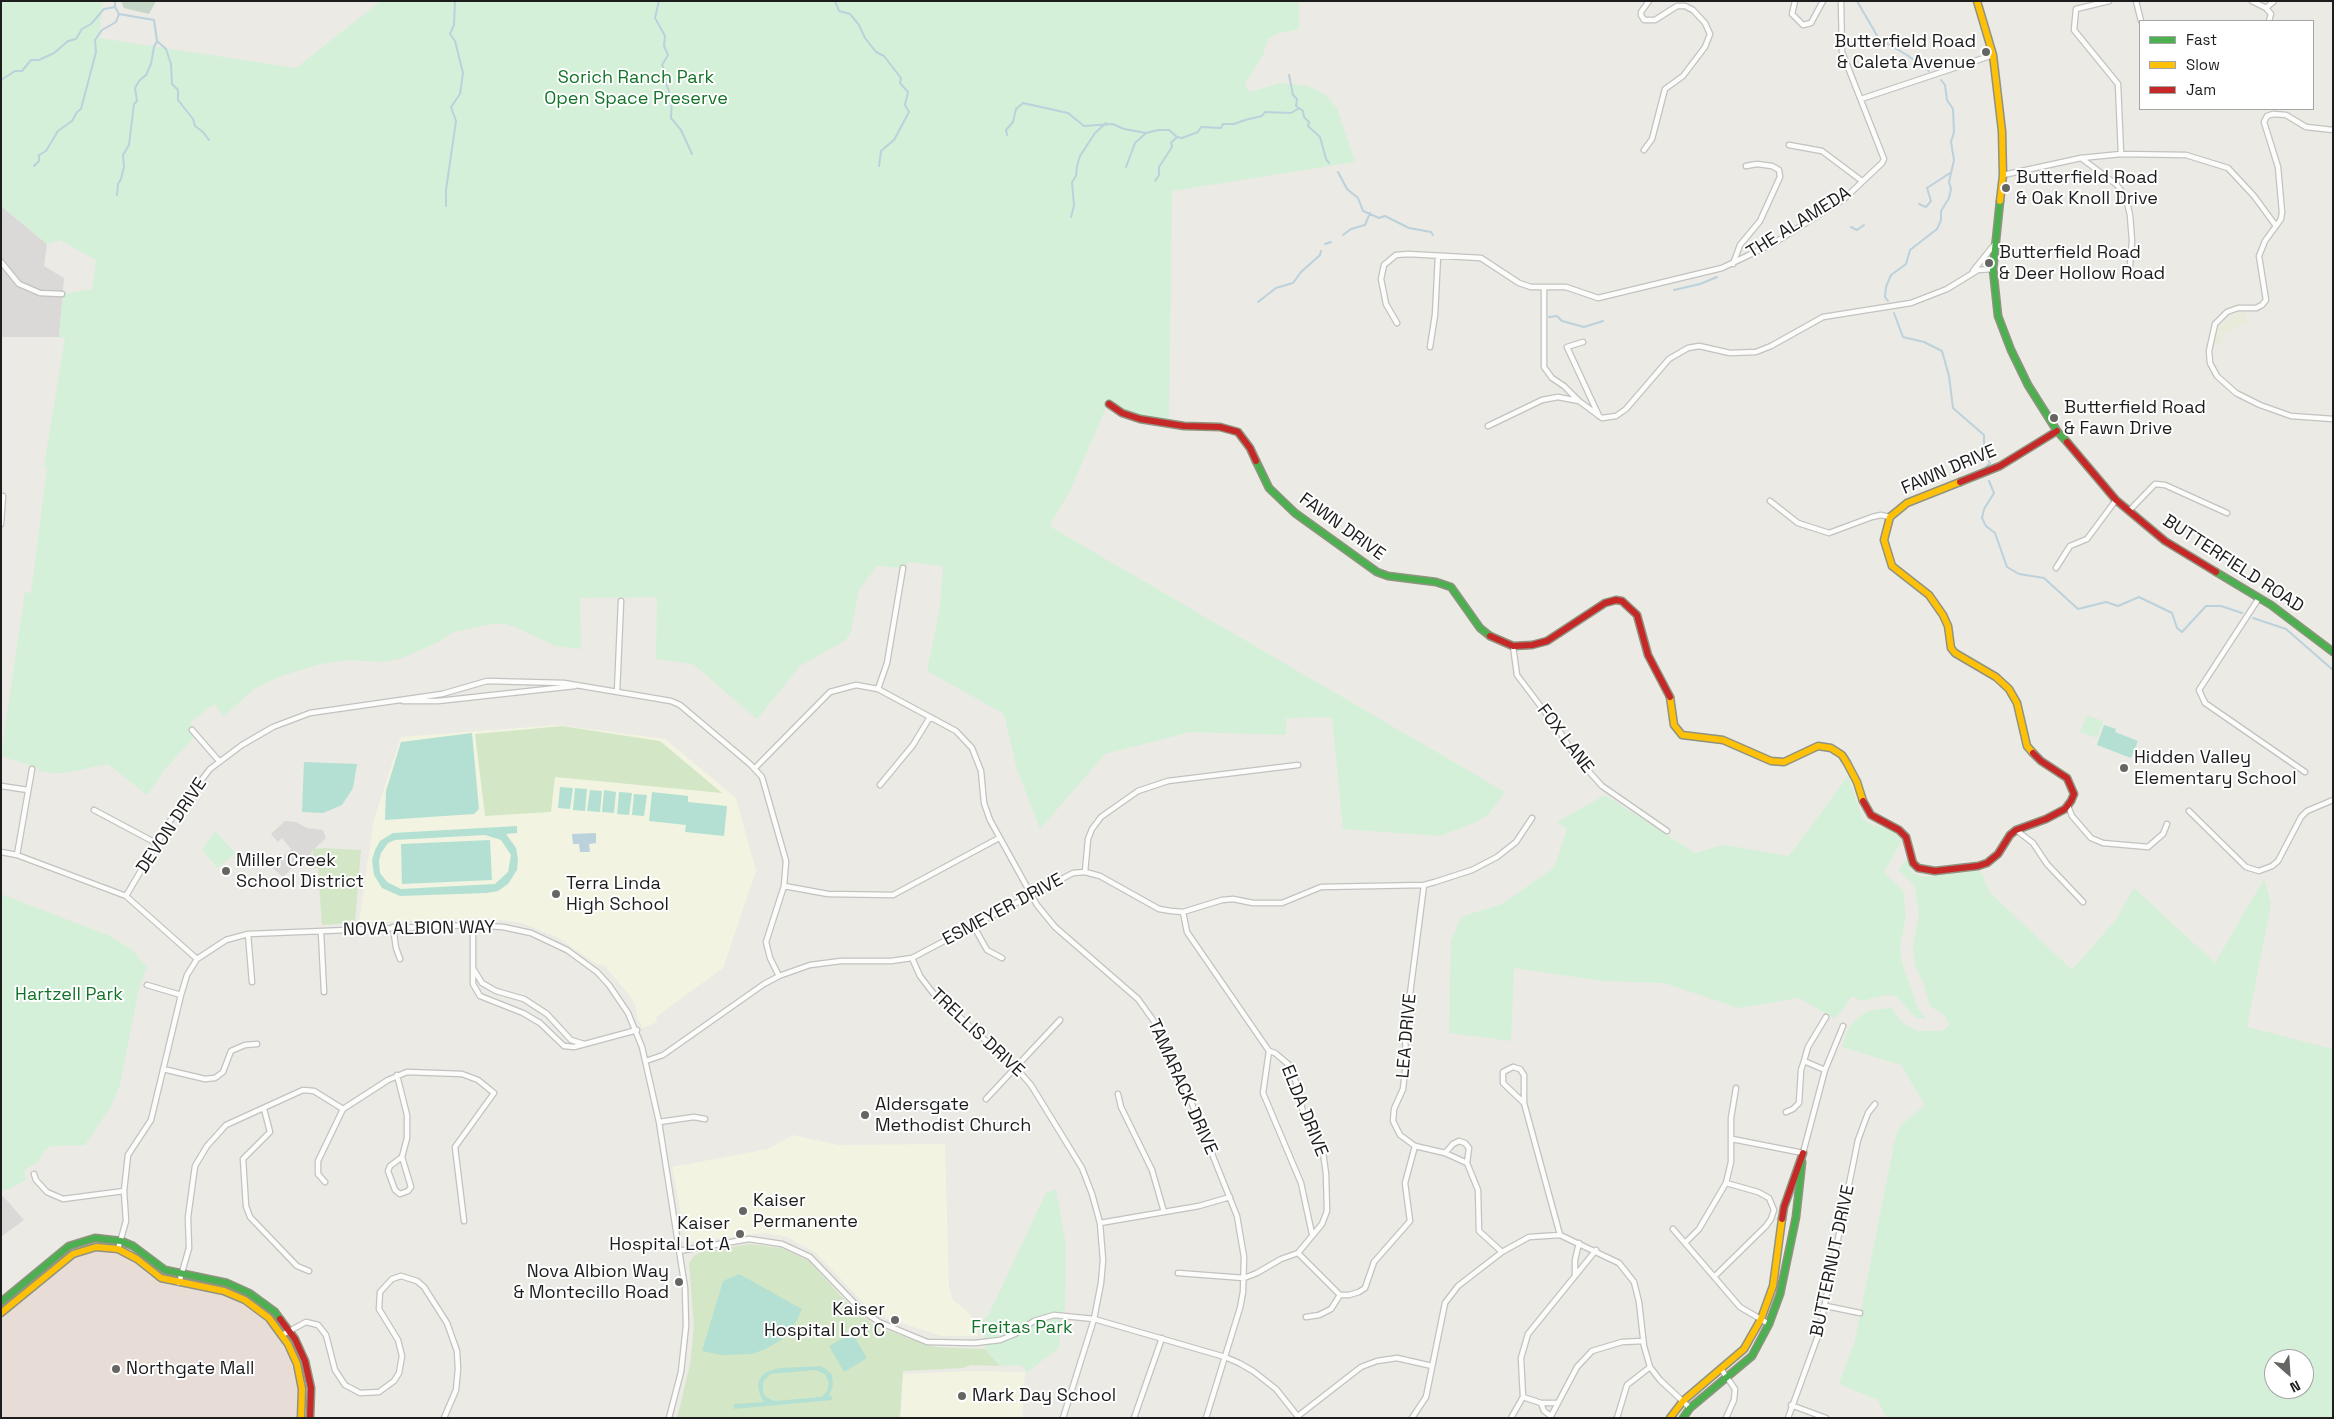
<!DOCTYPE html>
<html>
<head>
<meta charset="utf-8">
<style>
  body { margin:0 }
  #map { position:relative; width:2334px; height:1419px; overflow:hidden; background:#ebeae5; font-family:"Space Grotesk",sans-serif }
  canvas { display:block }
  .frame { position:absolute; inset:0; border:2px solid #1d1d1d; pointer-events:none }
  .legend { position:absolute; left:2139px; top:20px; width:175px; height:90px; box-sizing:border-box; background:#fff; border:1px solid #a5a5a5; margin:0; padding:6px 9px; list-style:none; font-size:15px; color:#1d1d1d }
  .legend li { display:flex; align-items:center; gap:10px; height:25px }
  .legend b { width:25px; border:1px solid #a5a5a5 }
  .north { position:absolute; left:2264px; top:1349px; width:50px; height:50px; box-sizing:border-box; background:#fff; border:1px solid #a5a5a5; border-radius:50%; rotate:154deg; font-size:14px; font-weight:700; line-height:20px; text-align:center; color:#1d1d1d }
  .north::after { content:''; display:block; margin:auto; width:18px; height:22px; background:#656563; clip-path:polygon(50% 0,100% 100%,50% 72%,0 100%) }
</style>
</head>
<body>
<div id="map">
<canvas width="2334" height="1419"></canvas>
<div class="frame"></div>
<ul class="legend">
<li><b style="height:6px;background:#4caf50"></b>Fast</li>
<li><b style="height:6px;background:#ffc107"></b>Slow</li>
<li><b style="height:6px;background:#c62828"></b>Jam</li>
</ul>
<div class="north">N</div>
</div>
<script>
const c = document.querySelector('canvas').getContext('2d');
c.lineJoin = 'round';
function paint(path, color) { c.fillStyle = color; c.fill(path, 'evenodd'); }
const poly = rows => new Path2D(rows.map(r => 'M' + r).join(''));
function trace(path, color, width, dash) { c.strokeStyle = color; c.lineWidth = width; c.lineCap = dash ? 'butt' : 'round'; c.setLineDash(dash || []); c.stroke(path); }
function label(font, color, halo, rows, align = 'center') {
  c.font = font + ' "Space Grotesk",sans-serif'; c.lineWidth = 4; c.setLineDash([]); c.textBaseline = 'middle'; c.strokeStyle = halo; c.fillStyle = color; for (const [text, x, y, turn = 0] of rows) {
    c.save(); c.translate(x, y); c.rotate((+turn || 0) * Math.PI / 180); c.textAlign = isNaN(turn) ? turn : align; if (halo) c.strokeText(text, 0, 0); c.fillText(text, 0, 0); c.restore();
  }
}
paint(poly([
  [1,206,47,244,44,266,64,278,59,337,1,337],
  [285,821,296,822,307,828,323,830,326,838,311,852,312,856,309,859,306,855,283,877,271,867,291,849,282,838,278,842,271,834],
  [3,1196,24,1220,1,1237,1,1198]
]), '#dad9d7');
paint(poly([
  [96,1251,117,1253,127,1257,150,1276,169,1285,223,1295,252,1309,272,1328,289,1355,298,1389,297,1418,4,1418,1,1412,1,1319,66,1263,75,1257]
]), '#e8dcd7');
paint(poly([
  [559,725,665,739,736,798,756,871,723,968,656,1017,657,1022,643,1028,637,1017,636,1007,630,996,605,966,595,963,557,937,522,923,485,918,359,923,374,819,401,737],
  [793,1135,838,1145,945,1144,949,1288,953,1300,968,1312,976,1324,978,1336,941,1336,886,1318,865,1304,816,1253,787,1237,764,1233,689,1242,685,1236,672,1167,768,1149],
  [971,1371,1025,1372,1022,1418,900,1418,903,1374]
]), '#f2f4e1');
paint(poly([
  [2245,312,2248,324,2240,325,2224,335,2221,346,2213,343,2218,328,2235,315]
]), '#e8ebd9');
paint(poly([
  [562,726,660,741,722,793,555,777,551,812,485,816,475,734],
  [321,848,361,850,355,923,322,925,318,869,312,867,313,849],
  [750,1244,781,1248,809,1261,850,1306,874,1325,923,1344,936,1347,985,1349,1000,1366,971,1365,963,1368,903,1371,900,1418,677,1418,690,1365,694,1325,689,1263,694,1256,701,1252]
]), '#d3e7c6');
paint(poly([
  [121,1,156,1,149,14,124,8]
]), '#c5d6c7');
paint(poly([
  [1,1,103,1,99,38,296,68,381,1,1299,1,1299,29,1276,34,1268,39,1263,55,1245,84,1249,92,1281,83,1308,86,1324,94,1337,108,1355,162,1172,191,1169,421,1121,414,1107,405,1070,491,1049,526,1505,792,1488,815,1476,822,1440,836,1343,829,1332,717,1286,718,1286,735,1190,732,1105,754,1040,829,1016,766,1004,714,927,671,940,607,943,566,908,562,907,566,903,568,877,566,859,590,851,631,846,640,800,666,757,719,693,664,656,659,657,597,580,598,581,649,555,646,517,628,506,624,492,624,454,632,438,642,402,658,385,662,346,660,320,664,281,676,254,689,224,716,214,704,191,722,192,730,196,735,165,769,147,795,108,764,64,773,52,773,39,771,38,768,1,756,25,592,31,593,47,467,44,466,65,338,59,337,63,294,92,289,96,260,60,240,47,244,1,206],
  [2087,715,2103,721,2097,738,2080,732],
  [1848,776,1863,819,1872,825,1892,830,1900,840,1901,842,1884,872,1903,891,1906,915,1900,945,1902,963,1918,1009,1927,1019,1916,1018,1896,996,1886,995,1861,1001,1852,996,1835,1019,1799,998,1739,1008,1664,983,1603,981,1514,968,1511,1041,1449,1033,1451,941,1461,917,1502,904,1554,868,1567,829,1557,822,1605,795,1695,853,1724,845,1789,856],
  [215,831,235,853,218,868,202,850],
  [1906,859,1913,873,1923,877,1981,871,1989,892,2072,970,2115,921,2134,888,2215,963,2264,879,2271,904,2247,1027,2333,1049,2333,1418,1886,1418,1878,1400,1839,1384,1855,1341,1895,1140,1900,1126,1925,1105,1901,1065,1842,1047,1849,1027,1862,1015,1871,1010,1891,1008,1904,1024,1918,1031,1942,1031,1950,1025,1945,1016,1930,1006,1924,984,1915,965,1913,945,1919,916,1915,886,1899,870],
  [2274,1359,2304,1359,2304,1389,2274,1389],
  [1,894,110,936,131,949,147,967,138,992,120,1085,111,1106,85,1145,51,1146,44,1151,38,1162,24,1170,26,1180,5,1191,1,1186],
  [1056,1189,1066,1245,1065,1309,1061,1319,1059,1348,1026,1373,1025,1368,1019,1365,1000,1366,985,1349,983,1320,988,1316,1046,1193]
]), '#d4f0d8');
paint(poly([
  [2104,725,2116,729,2115,732,2138,741,2131,758,2097,745],
  [472,733,479,809,474,814,385,820,386,791,401,742],
  [304,762,357,764,353,788,342,805,323,813,302,812],
  [560,787,573,788,570,809,558,808],
  [575,788,587,789,585,811,573,810],
  [590,790,602,791,600,812,587,811],
  [604,790,616,792,614,813,602,812],
  [619,792,632,793,629,815,617,814],
  [652,792,688,796,688,802,727,806,724,836,685,832,686,825,649,821],
  [634,794,647,795,644,816,632,815],
  [517,826,517,833,506,834,516,848,518,859,517,870,508,884,498,891,487,893,400,896,382,888,374,875,372,860,375,850,380,841,393,833],
  [485,835,501,840,511,855,508,872,495,884,401,889,387,882,380,873,379,861,381,853,388,843,395,840],
  [490,840,492,880,402,884,401,844],
  [739,1274,802,1309,793,1328,781,1340,766,1349,752,1354,722,1355,702,1351,723,1281],
  [852,1333,867,1358,844,1372,829,1346],
  [820,1366,826,1369,832,1375,833,1385,829,1396,832,1396,832,1400,734,1409,734,1404,764,1402,759,1392,758,1384,761,1377,766,1372,779,1368],
  [816,1370,825,1374,829,1383,827,1392,821,1397,774,1401,766,1397,763,1393,763,1382,770,1374]
]), '#b3e0d3');
paint(poly([
  [596,833,596,843,589,844,590,852,580,852,579,844,573,844,572,834]
]), '#bbd1dc');
trace(poly([
  [115,1,115,7,119,14,154,20,157,41,166,49,171,64,172,84,178,90,178,100,193,119,195,126,203,132,209,140],
  [659,1,655,18,665,36,664,46,668,55,662,65,667,75,665,81,672,99,671,118,681,130,692,154],
  [835,1,839,11,850,14,859,25,865,38,876,52,884,56,901,78,900,83,908,92,905,105,909,112,894,140,881,151,879,166],
  [1857,1,1879,39,1907,55,1929,71],
  [1289,75,1293,95,1297,99,1296,106,1303,111,1304,117,1309,122,1308,126,1320,137,1326,159,1329,163],
  [1,80,15,71,22,71,31,60,39,60,54,53,68,41,76,39,82,29,91,24,104,9,115,7],
  [1007,135,1006,130,1013,122,1016,109,1023,103,1068,113,1084,126,1113,124,1124,129,1146,133,1158,130,1169,130,1177,137,1182,138,1198,132,1201,127,1221,128,1223,124,1234,124,1245,120,1262,116,1265,112,1291,113,1298,109],
  [34,166,39,161,39,155,46,151,58,131,72,121,77,112,81,109,96,52,95,40,102,30,116,22,119,14],
  [1126,167,1135,143,1146,133],
  [1338,172,1347,189,1358,198,1363,211,1379,218,1385,216,1409,228,1431,232,1433,235],
  [1155,181,1159,175,1159,167,1172,147,1171,143,1177,137],
  [117,195,118,184,121,179,124,167,123,155,129,145,134,104,137,101,135,88,139,81,146,75,151,64,154,47,157,41],
  [1919,204,1926,207,1931,201,1927,188,1950,173],
  [446,206,446,190,456,121,451,107,460,94,463,73,455,41,450,34,454,25,455,1],
  [1071,217,1074,206,1072,182,1076,176,1077,166,1080,156,1095,133,1106,123],
  [1851,227,1857,230,1864,225],
  [1343,235,1351,229,1365,225,1370,213],
  [1325,244,1331,242],
  [1674,290,1700,284,1717,277],
  [1888,301,1885,297,1886,287,1891,275,1906,264,1910,250,1937,229,1941,220,1941,211,1949,198,1951,189,1949,182,1954,160,1951,142,1954,132,1953,109,1947,100,1945,85,1941,80],
  [1258,302,1276,288,1293,283,1301,272,1320,255,1321,251],
  [1894,313,1903,337,1924,342,1942,351,1949,376,1953,408,1984,435,1984,450,1990,463,1986,467],
  [1549,317,1557,316,1562,321,1584,327,1603,321],
  [1989,481,1994,493,1984,509,1982,518,1986,526,1995,533,2007,567,2019,574,2044,578,2078,609,2106,602,2118,606,2139,597,2172,613,2177,628,2182,632,2206,606,2221,606,2242,613],
  [2253,618,2286,629,2333,670]
]), '#bbd1dc', 2);
const street = poly([
  [1795,1,1792,14,1803,25,1811,23,1823,1],
  [2109,1,2076,9,2074,30,2118,84,2121,154],
  [2136,1,2141,21],
  [2252,1,2266,8,2274,1],
  [2266,8,2271,14,2269,21],
  [1861,99,1993,55],
  [1789,145,1822,151,1862,181],
  [1644,150,1652,139,1665,89,1683,76,1705,47,1710,34,1705,23,1693,10,1685,6,1677,6,1655,20,1644,20,1641,15,1641,12,1649,1],
  [2081,158,2117,185,2126,198,2130,215,2132,241,2130,265],
  [2003,175,2081,158,2121,154,2186,155,2228,168,2254,196,2276,226,2265,241,2259,256,2266,300,2262,305,2256,308,2238,308,2227,312,2215,324,2209,351,2210,363,2217,376,2236,393,2260,405,2291,416,2333,419],
  [2276,226,2281,219,2282,212,2278,167,2264,122,2267,116,2273,114,2286,115,2306,127,2333,130],
  [1,262,19,284,40,293,62,294],
  [1733,264,1740,245,1760,221,1780,177,1779,170,1772,166,1757,164,1746,166],
  [1973,271,1994,245],
  [1544,288,1544,367,1552,378,1564,386,1579,401],
  [1397,323,1386,304,1381,279,1384,265,1396,255,1408,254,1481,258,1519,283,1531,287,1566,287,1598,298,1722,268,1774,243,1844,199,1882,163,1884,159,1842,52,1841,1],
  [1583,342,1567,347,1599,416],
  [1430,347,1435,315,1438,256],
  [1488,426,1542,400,1558,397,1579,401,1602,418,1616,416,1626,409,1669,359,1688,348,1699,346,1730,353,1756,352,1771,346,1823,317,1911,303,1947,289,1978,270,1993,269],
  [1,496,3,496,1,524],
  [1770,501,1798,523,1829,533,1872,517,1881,515,1890,517],
  [2129,511,2155,484,2165,485,2227,513],
  [2056,568,2070,546,2087,539,2116,500],
  [2259,598,2199,690,2205,703,2305,772],
  [1513,646,1517,675,1560,732,1575,756,1602,786,1667,831],
  [878,689,887,663,903,568],
  [617,692,621,601],
  [403,701,438,701,575,686],
  [192,730,219,761],
  [755,768,830,692,856,685,878,689,956,731,972,748,981,771,984,803,990,820,1037,905,1055,927,1138,999,1158,1027,1188,1094,1237,1216,1244,1257,1243,1292,1240,1308,1206,1418],
  [880,785,913,745,930,717],
  [1,786,28,790],
  [2068,806,2072,816,2091,838,2103,843,2148,847,2163,834,2167,824],
  [94,810,156,843],
  [2189,811,2246,867,2259,871,2272,866,2278,861,2301,817,2307,811,2333,800],
  [2016,830,2033,843,2047,864,2083,902],
  [1,852,17,855,126,896,197,959],
  [17,855,32,769],
  [1085,872,1088,839,1092,829,1101,817,1138,791,1168,781,1298,765],
  [1424,885,1405,1033,1406,1062,1403,1089,1394,1109,1393,1121,1400,1135,1415,1146,1445,1153,1467,1163,1478,1190,1479,1231,1502,1252,1529,1237,1560,1235,1619,1263,1634,1282,1639,1302,1644,1346,1650,1367,1660,1380,1690,1408],
  [784,886,828,894,893,895,999,838],
  [126,896,170,821,210,769,242,745,273,727,310,713,442,694,487,681,564,683,671,701,680,705,750,764,762,777,786,861,784,886,766,942,770,958,779,976],
  [473,925,473,984,480,996,523,1013,540,1023,564,1046,574,1047,637,1030],
  [973,925,987,950,1002,958],
  [393,927,396,948,400,959],
  [321,932,324,992],
  [248,934,252,982],
  [912,958,920,976,933,993,1016,1068,1031,1085,1082,1168,1092,1194,1100,1223,1103,1260,1101,1283,1094,1319,1063,1418],
  [474,970,482,983,496,991,524,999,547,1014,571,1040,584,1044],
  [147,985,181,995],
  [1269,1051,1263,1093,1301,1183,1312,1234],
  [646,1061,663,1055,764,984,779,976,810,965,841,961,891,961,912,958,1073,873,1085,872,1100,876,1159,909,1171,911,1183,912,1222,900,1233,899,1253,903,1282,903,1321,887,1424,885,1435,882,1472,870,1497,857,1516,842,1532,818],
  [1804,1061,1825,1070],
  [1513,1067,1520,1069,1524,1075,1524,1103,1503,1083,1503,1072,1513,1067],
  [163,1069,205,1079,215,1078,223,1072,231,1051,245,1045,257,1044],
  [397,1075,407,1115,407,1138,402,1157,390,1166,388,1171,395,1190,400,1194,408,1191,411,1187,402,1157],
  [1736,1088,1731,1118,1731,1162,1726,1183,1699,1229,1685,1243,1740,1307,1769,1324],
  [1118,1094,1121,1107,1152,1170,1164,1212],
  [986,1099,1060,1020],
  [1524,1103,1560,1235],
  [264,1109,270,1132,243,1159,246,1206,250,1217,297,1266,309,1271],
  [1786,1112,1793,1109,1799,1103,1801,1070,1804,1061,1808,1047,1826,1017],
  [659,1122,694,1117,705,1119],
  [1732,1139,1803,1153,1825,1070,1843,1026],
  [1445,1153,1453,1144,1459,1141,1465,1143,1469,1148,1467,1163],
  [34,1174,36,1180,47,1192,63,1199,124,1191],
  [325,1182,318,1174,318,1161,343,1109],
  [1100,1223,1199,1206,1230,1197],
  [1673,1229,1685,1243],
  [118,1249,126,1221,124,1191,128,1155,151,1120,181,995,187,975,197,959,226,940,248,934,473,925,503,927,531,933,567,950,597,972,609,985,628,1013,642,1047,659,1122,685,1288,686,1326,681,1372,669,1418],
  [679,1251,749,1239,782,1244,810,1257,861,1310,879,1322,927,1342,975,1343,1000,1340,1015,1334,1034,1321,1054,1315,1094,1319,1225,1357,1239,1363,1253,1371,1276,1389,1299,1418],
  [1298,1253,1340,1295,1349,1295,1359,1292,1365,1288,1374,1262,1410,1221,1405,1183,1415,1146],
  [1178,1273,1244,1278,1257,1273,1281,1259,1298,1253,1322,1224,1327,1211,1326,1174,1323,1152,1316,1136,1305,1120,1295,1079,1288,1064,1275,1053,1269,1051,1187,932,1183,912],
  [1575,1276,1575,1260,1579,1243],
  [1714,1277,1766,1226,1771,1219,1774,1210,1769,1198,1758,1192,1726,1183],
  [179,1283,189,1248,188,1217,195,1166,207,1146,226,1125,303,1090,314,1091,343,1109,388,1080,407,1072,462,1074,478,1080,494,1093,455,1147,464,1221],
  [1826,1306,1860,1313],
  [1306,1317,1319,1315,1331,1309,1340,1295],
  [282,1335,306,1322,318,1325,326,1335,335,1370,345,1385,360,1393,379,1392,394,1381,399,1373,402,1356,398,1340,379,1309,380,1292,392,1279,401,1276,417,1281,424,1287,447,1323,457,1351,458,1369,456,1390,444,1418],
  [1721,1369,1735,1389,1734,1400,1726,1418],
  [1523,1397,1541,1403,1557,1403],
  [1541,1403,1544,1411,1551,1416],
  [1791,1405,1826,1418],
  [1298,1416,1361,1367,1377,1361,1397,1358,1432,1366],
  [1134,1418,1162,1338],
  [1412,1418,1426,1397,1445,1303,1458,1286,1502,1252],
  [1511,1418,1523,1397,1521,1358,1528,1334,1596,1250],
  [1550,1418,1577,1367,1592,1351,1622,1342,1643,1341],
  [1617,1418,1627,1385,1650,1367],
  [1788,1418,1819,1333,1858,1140,1868,1113,1875,1104]
]);
const fast = poly([
  [2000,201,1993,269,1998,316,2011,350,2028,385,2057,431,2067,442],
  [1256,461,1269,488,1295,513,1377,572,1388,576,1436,582,1451,587,1480,628,1490,636],
  [2216,572,2271,605,2333,652],
  [1,1302,69,1246,95,1238,121,1241,133,1246,165,1270,227,1283,249,1293,275,1312,280,1319],
  [1683,1418,1690,1408,1752,1356,1769,1324,1780,1294,1796,1217,1802,1162]
]);
const slow = poly([
  [1977,1,1993,55,2002,131,2003,175,2000,201],
  [1960,482,1907,503,1890,517,1884,540,1892,566,1929,595,1943,615,1948,626,1951,648,1955,653,1996,677,2009,689,2017,703,2027,746,2033,753],
  [1670,697,1674,725,1682,735,1723,740,1771,761,1784,762,1818,746,1831,748,1842,755,1847,763,1857,782,1863,801],
  [1,1313,73,1254,96,1247,118,1249,137,1259,161,1278,224,1291,245,1300,269,1318,288,1344,297,1364,302,1389,301,1418],
  [1670,1418,1683,1401,1744,1349,1761,1319,1773,1286,1782,1219]
]);
const jam = poly([
  [1109,404,1122,413,1140,419,1184,426,1220,427,1238,432,1250,448,1256,461],
  [2067,442,2116,500,2165,541,2216,572],
  [1960,482,2000,466,2057,431],
  [1490,636,1513,646,1532,645,1547,641,1605,603,1616,600,1622,601,1637,615,1648,655,1670,697],
  [1863,801,1871,815,1899,830,1906,837,1913,863,1918,868,1935,871,1978,866,1987,863,1998,854,2010,835,2016,830,2046,819,2065,809,2071,801,2074,794,2067,778,2041,761,2033,753],
  [1782,1219,1784,1207,1803,1153],
  [280,1319,295,1339,305,1361,311,1388,310,1418]
]);
trace(street, '#c2c2c0', 7);
trace(fast, '#8f937f', 9);
trace(slow, '#8f937f', 9);
trace(jam, '#8f937f', 9);
trace(street, '#fcfcfb', 4.5);
trace(fast, '#4caf50', 6);
trace(slow, '#ffc107', 6);
trace(jam, '#c62828', 6);
for (const [x, y, r, color] of [
  [1986,52,5,"#656563"],
  [2006,188,5,"#656563"],
  [1989,263,5,"#656563"],
  [2054,418,5,"#656563"],
  [2124,768,5,"#656563"],
  [226,871,5,"#656563"],
  [556,894,5,"#656563"],
  [865,1115,5,"#656563"],
  [743,1211,5,"#656563"],
  [740,1234,5,"#656563"],
  [679,1282,5,"#656563"],
  [895,1320,5,"#656563"],
  [116,1369,5,"#656563"],
  [962,1396,5,"#656563"]
]) { const dot = new Path2D(); dot.arc(x, y, r, 0, 2 * Math.PI); c.fillStyle = color; c.fill(dot); trace(dot, '#fff', 2); }
label('18px', '#1d1d1d', '#fff', [
  ["Butterfield Road",1976,42,"right"],
  ["& Caleta Avenue",1976,63,"right"],
  ["Butterfield Road",2016,178],
  ["& Oak Knoll Drive",2016,199],
  ["Butterfield Road",1999,253],
  ["& Deer Hollow Road",1999,274],
  ["Butterfield Road",2064,408],
  ["& Fawn Drive",2064,429],
  ["Hidden Valley",2134,758],
  ["Elementary School",2134,779],
  ["Miller Creek",236,861],
  ["School District",236,882],
  ["Terra Linda",566,884],
  ["High School",566,905],
  ["Aldersgate",875,1105],
  ["Methodist Church",875,1126],
  ["Kaiser",753,1201],
  ["Permanente",753,1222],
  ["Kaiser",730,1224,"right"],
  ["Hospital Lot A",730,1245,"right"],
  ["Nova Albion Way",669,1272,"right"],
  ["& Montecillo Road",669,1293,"right"],
  ["Kaiser",885,1310,"right"],
  ["Hospital Lot C",885,1331,"right"],
  ["Northgate Mall",126,1369],
  ["Mark Day School",972,1396]
], 'left');
label('18px', '#137329', '#fff', [
  ["Sorich Ranch Park",636,78],
  ["Open Space Preserve",636,99],
  ["Hartzell Park",69,995],
  ["Freitas Park",1022,1328]
]);
label('18px', '#1d1d1d', '#fff', [
  ["THE ALAMEDA",1799,223,-32],
  ["FAWN DRIVE",1949,470,-23],
  ["FAWN DRIVE",1342,527,36],
  ["BUTTERFIELD ROAD",2233,564,33],
  ["FOX LANE",1565,739,53],
  ["DEVON DRIVE",172,826,-56],
  ["ESMEYER DRIVE",1003,910,-28],
  ["NOVA ALBION WAY",419,929,-1],
  ["TRELLIS DRIVE",977,1033,43],
  ["LEA DRIVE",1407,1036,-85],
  ["TAMARACK DRIVE",1182,1087,66],
  ["ELDA DRIVE",1304,1111,68],
  ["BUTTERNUT DRIVE",1833,1261,-78]
]);
</script>
</body>
</html>
